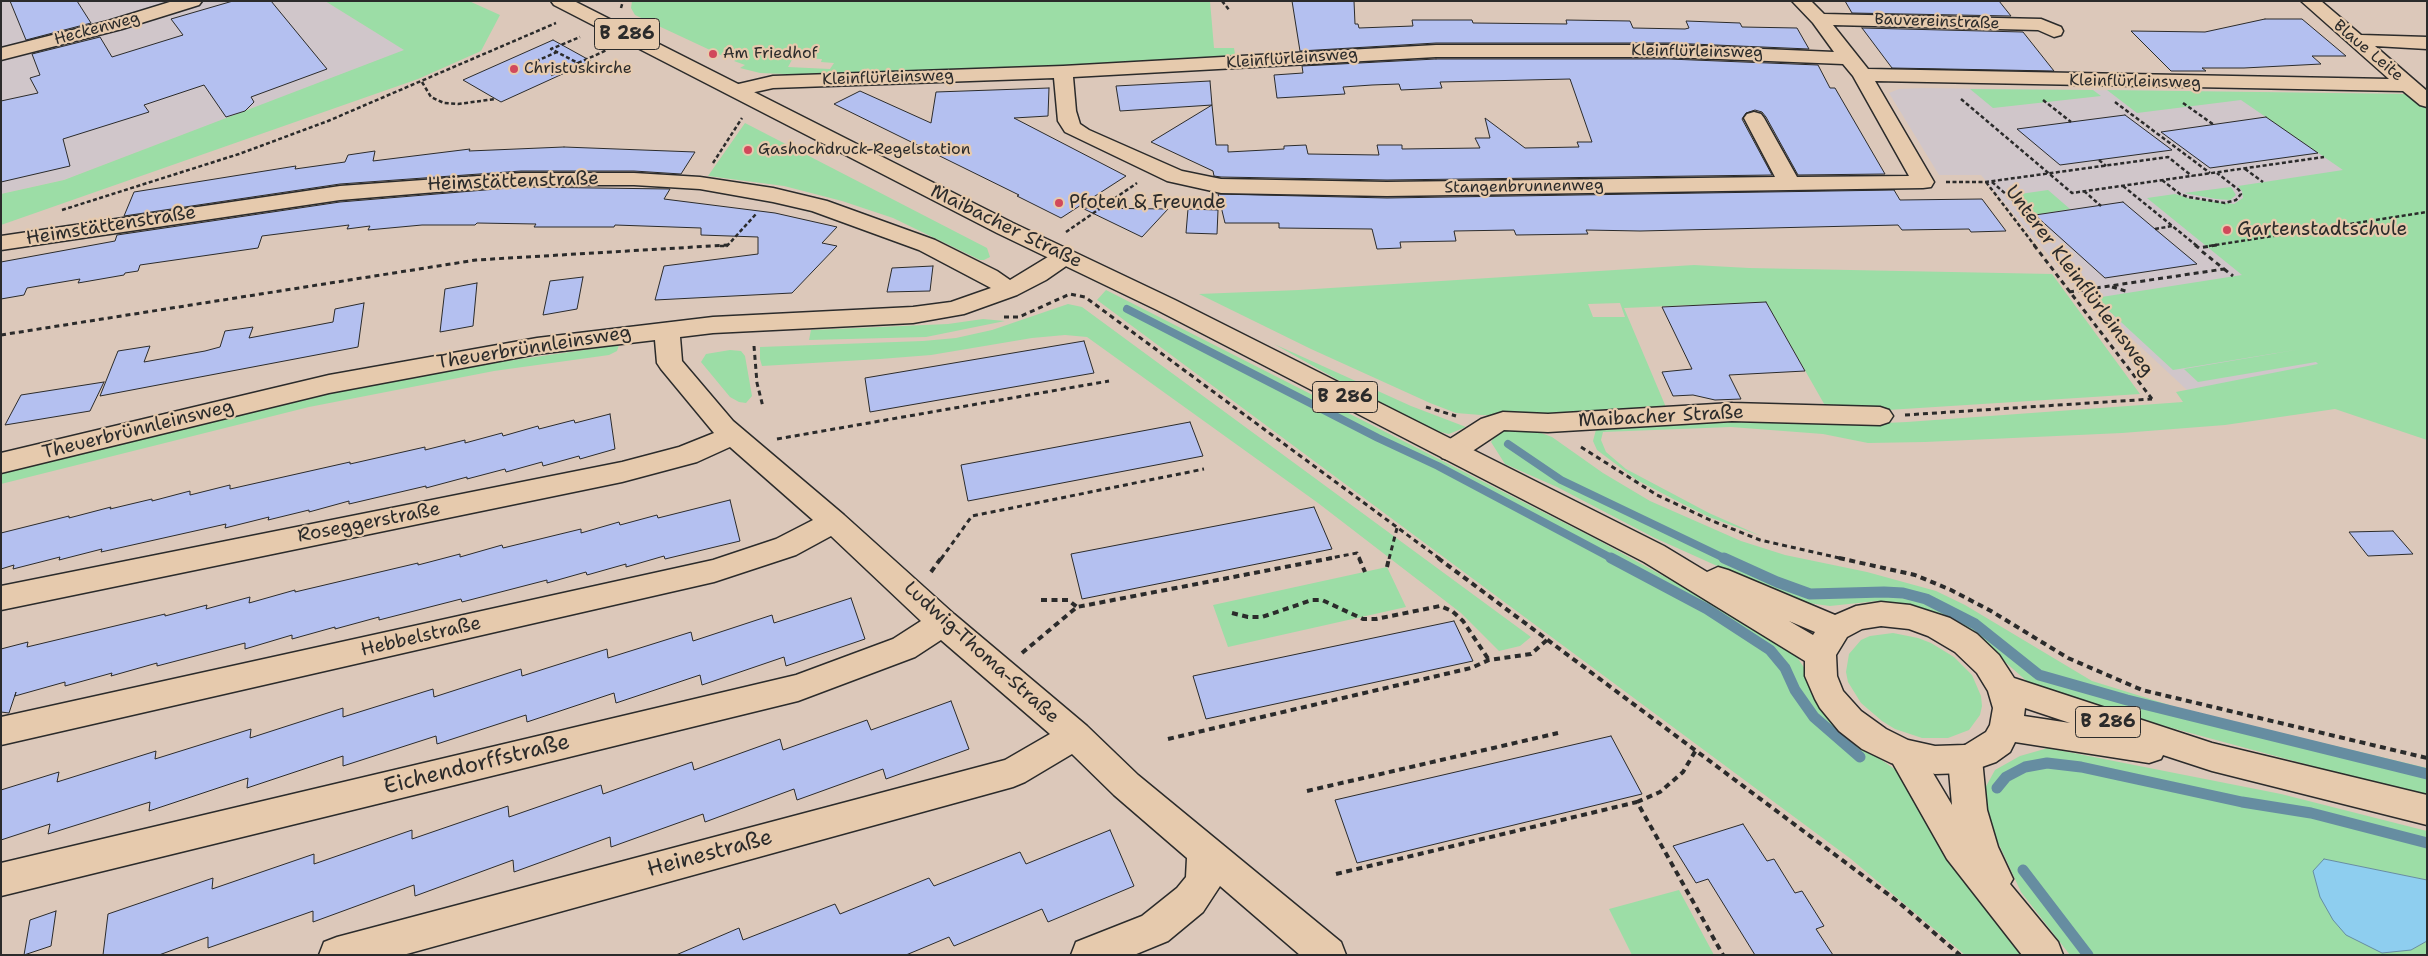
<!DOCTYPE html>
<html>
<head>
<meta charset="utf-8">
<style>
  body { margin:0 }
  #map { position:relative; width:2428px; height:956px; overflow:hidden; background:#dcc8ba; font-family:"Shantell Sans",sans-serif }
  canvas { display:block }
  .frame { position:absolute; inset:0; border:2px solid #2b2b2b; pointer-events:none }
</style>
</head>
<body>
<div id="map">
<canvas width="2428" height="956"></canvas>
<div class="frame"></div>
</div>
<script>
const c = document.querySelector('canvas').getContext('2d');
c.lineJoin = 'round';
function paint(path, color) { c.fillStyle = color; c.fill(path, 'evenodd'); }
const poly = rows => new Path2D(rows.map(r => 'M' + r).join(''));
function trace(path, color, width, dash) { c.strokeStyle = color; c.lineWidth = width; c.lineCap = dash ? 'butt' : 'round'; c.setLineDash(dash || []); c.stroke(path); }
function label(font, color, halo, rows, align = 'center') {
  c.font = font + ' "Shantell Sans",sans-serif'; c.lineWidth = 4.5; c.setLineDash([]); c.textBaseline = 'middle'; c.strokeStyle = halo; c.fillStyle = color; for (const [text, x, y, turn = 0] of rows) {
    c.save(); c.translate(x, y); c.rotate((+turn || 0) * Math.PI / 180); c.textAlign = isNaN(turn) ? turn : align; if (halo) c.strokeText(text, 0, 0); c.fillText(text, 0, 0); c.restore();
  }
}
paint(poly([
  [1,1,325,1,405,50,64,180,1,194],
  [1923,88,2409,94,2427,108,2427,417,2297,371,2187,390,2073,284,1981,175,1939,175,1889,93,1899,89]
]), '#d0c6ca');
paint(poly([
  [325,1,469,1,500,15,481,51,418,79,1,225,1,194,64,180,404,50],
  [632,1,1210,1,1214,48,1234,48,1235,54,1229,57,1033,67,810,75,760,73,740,68,745,65,734,61,745,55,736,51,725,57,635,15,631,8],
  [793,58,822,59,821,62,834,63,830,69,788,67],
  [1970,89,2093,90,2101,96,1993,108],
  [2107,90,2409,94,2427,108,2427,440,2335,409,2225,425,2122,433,1925,442,1868,443,1823,434,1731,427,1603,432,1601,440,1606,452,1626,469,1709,513,1761,536,1709,517,1677,501,1637,480,1597,450,1593,441,1597,426,1726,420,1864,424,1907,422,2183,402,2176,392,2318,364,2316,362,2198,382,2184,369,2301,349,2173,370,2095,298,2242,275,2147,198,2175,194,2191,199,2234,204,2243,198,2242,191,2238,186,2343,170,2241,100,2137,113],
  [745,123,987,248,990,257,984,260,980,260,893,218,842,201,784,186,708,176],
  [2231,187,2236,195,2230,200,2216,199,2184,193],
  [2048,190,2070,209,2035,215,2013,195],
  [1694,265,1749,268,2052,274,2140,394,1872,411,1827,409,1766,302,1624,308,1668,412,1542,417,1481,415,1456,413,1430,403,1311,349,1199,294,1299,290],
  [1620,303,1625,317,1593,317,1588,304],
  [1106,290,1596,539,1767,633,1795,654,1805,669,1809,682,1866,749,1900,773,2023,955,1965,955,1851,859,1097,300],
  [1068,304,1082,307,1531,637,1520,646,1499,651,1461,613,1318,503,1087,337,1065,335,1032,338,931,355,880,359,762,366,760,359,760,347,923,341,956,338,992,330],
  [983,319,1005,321,926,337,809,340,811,330,948,324],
  [1274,344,1411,406,1466,427,1449,434,1436,431,1354,389],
  [619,345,617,351,609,355,494,371,309,407,1,484,1,473,281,403,444,370],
  [730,350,741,351,745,356,752,396,746,403,739,402,730,397,701,362,706,354],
  [1510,429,1536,431,1552,437,1603,473,1650,501,1741,541,1785,555,1867,572,1936,591,1965,605,2092,681,2189,711,2427,768,2427,797,2083,704,2030,684,1996,654,1910,606,1877,601,1830,606,1808,603,1786,597,1655,538,1557,487,1505,464,1491,442,1499,431],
  [1387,567,1406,607,1228,647,1213,605],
  [1893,633,1918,638,1931,643,1954,657,1972,675,1981,696,1982,706,1980,715,1969,730,1948,738,1922,738,1895,729,1882,721,1861,703,1848,682,1846,672,1849,654,1861,640,1870,636],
  [2048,748,2281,794,2427,831,2427,880,2324,859,2411,950,2427,941,2427,955,2070,955,2021,892,1990,825,1984,790,1995,770,2020,756],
  [1679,890,1714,955,1632,955,1609,909]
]), '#9cdda6');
const water = poly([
  [2324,859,2427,880,2427,941,2411,950,2382,953,2346,935,2333,920,2320,897,2313,871,2324,859]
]);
paint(water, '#8eceef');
trace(water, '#668da1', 1);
trace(poly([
  [1127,309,1378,438,1438,466,1613,559],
  [1508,444,1561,480,1726,559]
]), '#668da1', 8);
trace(poly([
  [1611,558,1707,609,1770,650,1785,668,1795,690,1814,717,1860,757],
  [1724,558,1777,582,1810,594,1884,592,1903,593,1926,599,1975,624,2039,675,2127,700,2427,774],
  [1997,788,2006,777,2025,767,2047,763,2081,767,2242,802,2311,813,2427,843],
  [2023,870,2088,955]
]), '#668da1', 11);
const building = poly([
  [10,1,77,1,91,23,26,40,10,1],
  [233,1,271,1,327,69,251,97,254,102,245,111,226,117,204,85,144,105,149,112,63,139,70,166,1,182,1,101,38,93,30,78,40,75,32,54,100,37,112,57,183,35,171,19,233,1],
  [1292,1,1354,1,1355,24,1358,24,1359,28,1413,26,1412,20,1472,20,1473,23,1567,24,1566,20,1630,21,1633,28,1685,29,1689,28,1686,21,1740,23,1742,27,1797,28,1809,49,1669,43,1436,43,1300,51,1292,1],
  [1845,1,1999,1,2011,16,1852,13,1845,1],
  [2265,19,2302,19,2346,56,2312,56,2321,64,2244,68,2202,68,2206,71,2171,71,2131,31,2205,32,2265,19],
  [1862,28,2023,32,2054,71,1892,68,1862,28],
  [553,40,591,61,501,102,463,80,553,40],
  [1436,59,1669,59,1818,65,1830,88,1835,88,1885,174,1798,175,1766,117,1762,112,1755,110,1746,113,1742,119,1772,175,1387,180,1221,177,1214,176,1213,171,1151,142,1212,105,1216,145,1228,145,1228,152,1284,149,1284,146,1306,145,1308,154,1379,155,1377,145,1402,145,1402,149,1480,148,1475,138,1490,138,1485,118,1525,148,1579,147,1577,142,1592,142,1570,79,1440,82,1442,88,1401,90,1399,84,1372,85,1343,87,1345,94,1277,98,1274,75,1303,73,1302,66,1436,59],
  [1210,81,1212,105,1120,111,1116,86,1210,81],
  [1049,88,1048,116,1014,118,1126,176,1061,218,1017,196,1019,195,834,104,860,91,931,123,936,92,1049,88],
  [2125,115,2172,150,2060,165,2017,129,2125,115],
  [2266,117,2318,153,2210,168,2161,132,2266,117],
  [564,147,695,152,681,174,634,171,521,171,340,184,124,216,134,192,296,166,295,169,345,162,348,155,375,151,373,161,470,149,469,151,564,147],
  [521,187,670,189,664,199,775,213,837,227,822,243,837,246,792,293,655,300,664,266,758,254,758,237,701,235,701,228,615,225,614,227,534,227,536,224,477,223,475,225,422,225,368,230,370,226,347,229,349,225,262,236,258,248,140,265,138,271,125,273,124,275,78,283,80,279,27,288,24,295,1,299,1,262,115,241,117,235,340,202,521,187],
  [1894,190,1900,200,1982,199,2006,231,1971,232,1969,229,1902,230,1898,225,1640,231,1586,230,1588,234,1516,235,1514,230,1454,231,1456,241,1400,242,1401,248,1377,249,1372,229,1279,228,1279,223,1225,223,1218,194,1387,198,1894,190],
  [2123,202,2155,229,2197,264,2105,278,2035,215,2123,202],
  [1082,208,1168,209,1142,237,1082,208],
  [1188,209,1218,210,1217,234,1186,233,1188,209],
  [933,266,930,291,887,292,892,268,933,266],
  [583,277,577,309,543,315,550,281,583,277],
  [477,283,473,326,440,332,445,289,477,283],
  [1766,302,1805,371,1729,375,1741,399,1715,400,1693,395,1673,396,1662,372,1692,369,1662,307,1766,302],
  [364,303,358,347,100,396,118,351,150,346,144,362,205,351,220,347,225,331,253,327,249,338,333,322,335,309,364,303],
  [1084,341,1094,373,870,412,865,378,1084,341],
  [104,382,90,411,5,425,21,395,104,382],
  [610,414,615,449,580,459,579,456,543,466,542,462,506,472,505,469,467,479,467,477,426,488,426,486,349,504,349,501,309,512,309,510,268,520,269,517,225,528,226,524,101,552,102,549,59,560,60,557,13,569,14,565,1,569,1,533,69,516,69,518,111,507,110,509,152,499,152,501,190,491,190,495,230,485,230,489,350,462,350,464,425,447,425,450,465,440,465,443,502,433,503,436,538,426,539,429,574,420,575,423,610,414],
  [1190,422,1203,456,968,501,961,465,1190,422],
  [730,500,740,541,665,559,664,556,626,567,626,564,587,575,586,572,547,583,547,580,462,602,461,599,379,620,379,617,335,629,335,627,292,639,292,635,245,649,245,643,157,666,157,663,111,676,112,673,65,686,65,682,15,696,16,692,9,713,1,712,1,649,28,642,27,647,165,614,165,616,207,605,206,609,250,597,249,603,295,590,295,592,418,563,418,565,460,554,460,557,502,545,503,548,581,529,581,533,619,522,620,525,657,515,658,518,730,500],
  [1314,507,1332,549,1082,599,1071,554,1314,507],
  [2393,531,2413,554,2368,556,2349,532,2393,531],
  [851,598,865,639,786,666,784,657,702,685,700,675,616,703,614,693,527,722,526,715,437,744,436,736,343,766,343,756,247,788,248,778,149,811,150,802,48,834,50,824,1,840,1,790,59,772,57,782,156,751,155,759,251,729,250,738,343,708,343,717,433,689,434,697,521,669,522,676,607,649,608,658,691,632,693,641,772,615,774,623,851,598],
  [1454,621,1473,661,1206,719,1193,676,1454,621],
  [951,701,969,749,886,779,883,769,797,800,794,789,705,822,703,814,611,847,610,837,514,872,513,860,415,896,414,885,313,922,313,911,208,948,208,937,159,955,103,955,108,914,213,878,212,889,314,854,314,864,412,830,412,839,508,806,509,817,601,785,603,794,692,762,694,770,780,739,783,750,867,720,871,730,951,701],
  [1611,736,1642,794,1357,863,1335,800,1611,736],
  [1743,824,1767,861,1774,859,1795,893,1802,891,1824,926,1816,929,1833,955,1755,955,1708,879,1696,883,1673,846,1743,824],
  [1110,830,1134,886,1048,922,1042,909,954,946,949,937,906,955,676,955,739,928,743,940,835,904,840,914,929,878,934,886,1020,852,1026,864,1110,830],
  [56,911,51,946,24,955,30,920,56,911]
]);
paint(building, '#b4c0f0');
trace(building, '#2b2b2b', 1);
const minor = poly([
  [173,1,202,1,199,5,122,29,1,60,1,48,108,21,173,1],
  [1792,1,1811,1,1824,14,2041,19,2061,27,2063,31,2061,35,2054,37,2038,30,1833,25,1868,69,2389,79,2301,1,2321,1,2361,35,2427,37,2427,49,2375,46,2427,91,2427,107,2420,105,2403,91,1875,81,1934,182,1931,187,1923,188,1387,196,1221,193,1167,181,1065,132,1058,121,1054,78,773,88,737,96,730,94,727,90,730,86,773,76,1063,66,1436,45,1669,45,1834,52,1813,23,1792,1],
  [1436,57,1669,57,1843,64,1853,76,1909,176,1797,177,1764,118,1761,114,1754,112,1747,114,1744,118,1775,177,1387,182,1221,179,1182,171,1089,130,1080,124,1076,111,1073,77,1436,57],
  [521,173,634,173,700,177,773,188,827,201,935,240,997,271,1010,280,1056,252,1064,250,1072,252,1076,257,1072,262,1046,280,1017,295,964,314,913,323,713,333,680,337,682,361,733,421,844,515,954,614,1087,726,1138,775,1341,942,1346,955,1300,955,1220,886,1203,912,1168,941,1134,955,1071,955,1076,942,1142,916,1177,888,1186,877,1187,858,1114,795,1072,754,1025,782,1013,787,403,955,319,955,324,942,337,937,1005,760,1050,734,941,640,915,657,798,701,1,896,1,863,796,675,893,639,921,621,831,536,796,555,714,582,1,745,1,717,713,560,776,539,813,520,730,447,697,462,622,482,1,610,1,586,622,462,679,447,714,433,661,369,657,363,655,340,537,354,329,393,1,473,1,453,329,375,537,338,713,317,913,307,951,302,991,288,919,250,812,211,773,202,700,189,634,185,521,185,340,200,1,250,1,236,340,186,521,173],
  [1732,403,1880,407,1889,410,1893,416,1889,422,1880,425,1732,421,1548,432,1504,430,1462,458,1452,461,1442,458,1439,451,1442,444,1481,419,1503,412,1548,414,1732,403],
  [1903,739,1915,743,1952,805,1948,759,1953,749,1965,745,1977,749,1982,759,1987,810,1998,847,2013,879,2010,884,2058,942,2063,955,2022,955,1947,859,1887,753,1891,743,1903,739]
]);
const major = poly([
  [551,1,574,1,1013,223,1175,300,1664,546,1707,572,1718,567,1728,570,1835,615,1856,606,1881,602,1910,605,1950,618,1977,634,1999,655,2014,678,2212,743,2427,795,2427,825,2212,771,2163,755,2161,759,2149,763,2015,742,2010,752,1996,762,1965,773,1935,774,1891,763,1862,749,1839,731,1820,708,1815,699,1805,676,1805,661,1644,562,1157,310,997,233,554,5,551,1],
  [1789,621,1815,632,1813,635,1789,621],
  [1881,626,1909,629,1928,636,1955,652,1977,673,1988,691,1993,708,1990,725,1986,732,1965,745,1935,746,1908,740,1886,729,1861,711,1843,691,1837,676,1836,655,1847,637,1862,629,1881,626],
  [2025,708,2070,723,2024,716,2025,708]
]);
trace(minor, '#2b2b2b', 3);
trace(major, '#2b2b2b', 3);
trace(poly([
  [1222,1,1230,11],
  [621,8,623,1],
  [578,63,607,50],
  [530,64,557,52],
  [551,75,578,63,551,49,580,37],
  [422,82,431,97,444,103,458,104,495,99],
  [1961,99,2072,193,2324,157],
  [2043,100,2071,122],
  [2115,102,2210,173],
  [2183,103,2214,125],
  [2099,160,2106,166],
  [713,163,742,118],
  [2245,169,2263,182],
  [2162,180,2180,194,2188,197,2225,203,2236,200,2241,194,2239,190,2217,173],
  [1946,182,1986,182,2168,157,2192,176],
  [1986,182,2035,246],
  [1992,182,2047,230],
  [2123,186,2197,246],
  [2084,191,2101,206],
  [62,210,239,154,328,121,556,23],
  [2155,229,2172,226],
  [1066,232,1137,183],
  [720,246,727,246,756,214],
  [2209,246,2427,212]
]), '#2b2b2b', 2.5, [4, 2.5]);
trace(poly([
  [2034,245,2152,399],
  [2195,245,2199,248,2217,245],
  [2224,269,2233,276],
  [2112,287,2129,292],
  [2069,292,2224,269,2199,249],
  [1004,317,1019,317,1070,294,1085,297,1440,559],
  [1,335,476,260,728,245],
  [754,346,757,383,763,407],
  [1426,407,1456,416],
  [1905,415,2152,399],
  [777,439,1109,381],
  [1581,447,1657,495,1710,520,1760,540,1844,559],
  [941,559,972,516,1204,469],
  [1326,559,1357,553,1360,559],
  [1389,559,1397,528]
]), '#2b2b2b', 3, [5, 4]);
trace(poly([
  [1359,558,1365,572],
  [1438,558,1897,901,1960,955],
  [1839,558,1915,575,1951,590,1991,611,2068,658,2142,690,2427,758],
  [1387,567,1389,558],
  [931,572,941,558],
  [1041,600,1068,600,1077,607],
  [1232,613,1248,617,1262,617,1312,600,1322,600,1363,619,1376,619,1440,606,1452,611,1463,621,1489,660],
  [1022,653,1077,607,1332,558],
  [1168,739,1471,668,1489,660,1531,654,1548,639],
  [1307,791,1558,733],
  [1637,802,1660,792,1683,772,1696,750],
  [1336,874,1637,802,1723,955]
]), '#2b2b2b', 4, [6, 4.5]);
paint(minor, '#e6caad');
paint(major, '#e6caad');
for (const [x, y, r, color] of [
  [713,54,5,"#d1495b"],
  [514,69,5,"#d1495b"],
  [748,150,5,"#d1495b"],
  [1059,203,5,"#d1495b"],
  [2227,230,5,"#d1495b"]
]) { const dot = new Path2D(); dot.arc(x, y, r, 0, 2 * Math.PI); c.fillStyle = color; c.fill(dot); trace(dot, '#e6caad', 2); }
label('16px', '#2b2b2b', '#e6caad', [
  ["Bauvereinstraße",1937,22,2],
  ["Heckenweg",97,29,-15],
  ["Blaue Leite",2368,51,40],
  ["Kleinflürleinsweg",1697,52,1],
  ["Kleinflürleinsweg",1292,59,-4],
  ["Kleinflürleinsweg",888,78,-2],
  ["Kleinflürleinsweg",2135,82,1],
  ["Stangenbrunnenweg",1524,187,-1]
]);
label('16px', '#2b2b2b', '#e6caad', [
  ["Am Friedhof",723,54],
  ["Christuskirche",524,69],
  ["Gashochdruck-Regelstation",758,150]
], 'left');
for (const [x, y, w] of [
  [627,34,65],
  [1345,397,65],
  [2108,722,65]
]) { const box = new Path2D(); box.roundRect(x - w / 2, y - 15.5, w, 31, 4); c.fillStyle = '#e6caad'; c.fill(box); trace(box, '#2b2b2b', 1); }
label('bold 18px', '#2b2b2b', null, [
  ["B 286",627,34],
  ["B 286",1345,397],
  ["B 286",2108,722]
]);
label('19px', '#2b2b2b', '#e6caad', [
  ["Heimstättenstraße",513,182,-2],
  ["Heimstättenstraße",111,226,-9],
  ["Maibacher Straße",1006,227,26],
  ["Unterer Kleinflürleinsweg",2079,281,53],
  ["Theuerbrünnleinsweg",534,348,-9],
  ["Maibacher Straße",1661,417,-3],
  ["Theuerbrünnleinsweg",138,430,-14],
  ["Roseggerstraße",369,523,-11],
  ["Hebbelstraße",421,637,-13],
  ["Ludwig-Thoma-Straße",981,653,42]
]);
label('19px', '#2b2b2b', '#e6caad', [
  ["Pfoten & Freunde",1069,203],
  ["Gartenstadtschule",2237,230]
], 'left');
label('22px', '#2b2b2b', '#e6caad', [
  ["Eichendorffstraße",477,765,-14],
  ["Heinestraße",710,854,-15]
]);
</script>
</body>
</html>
